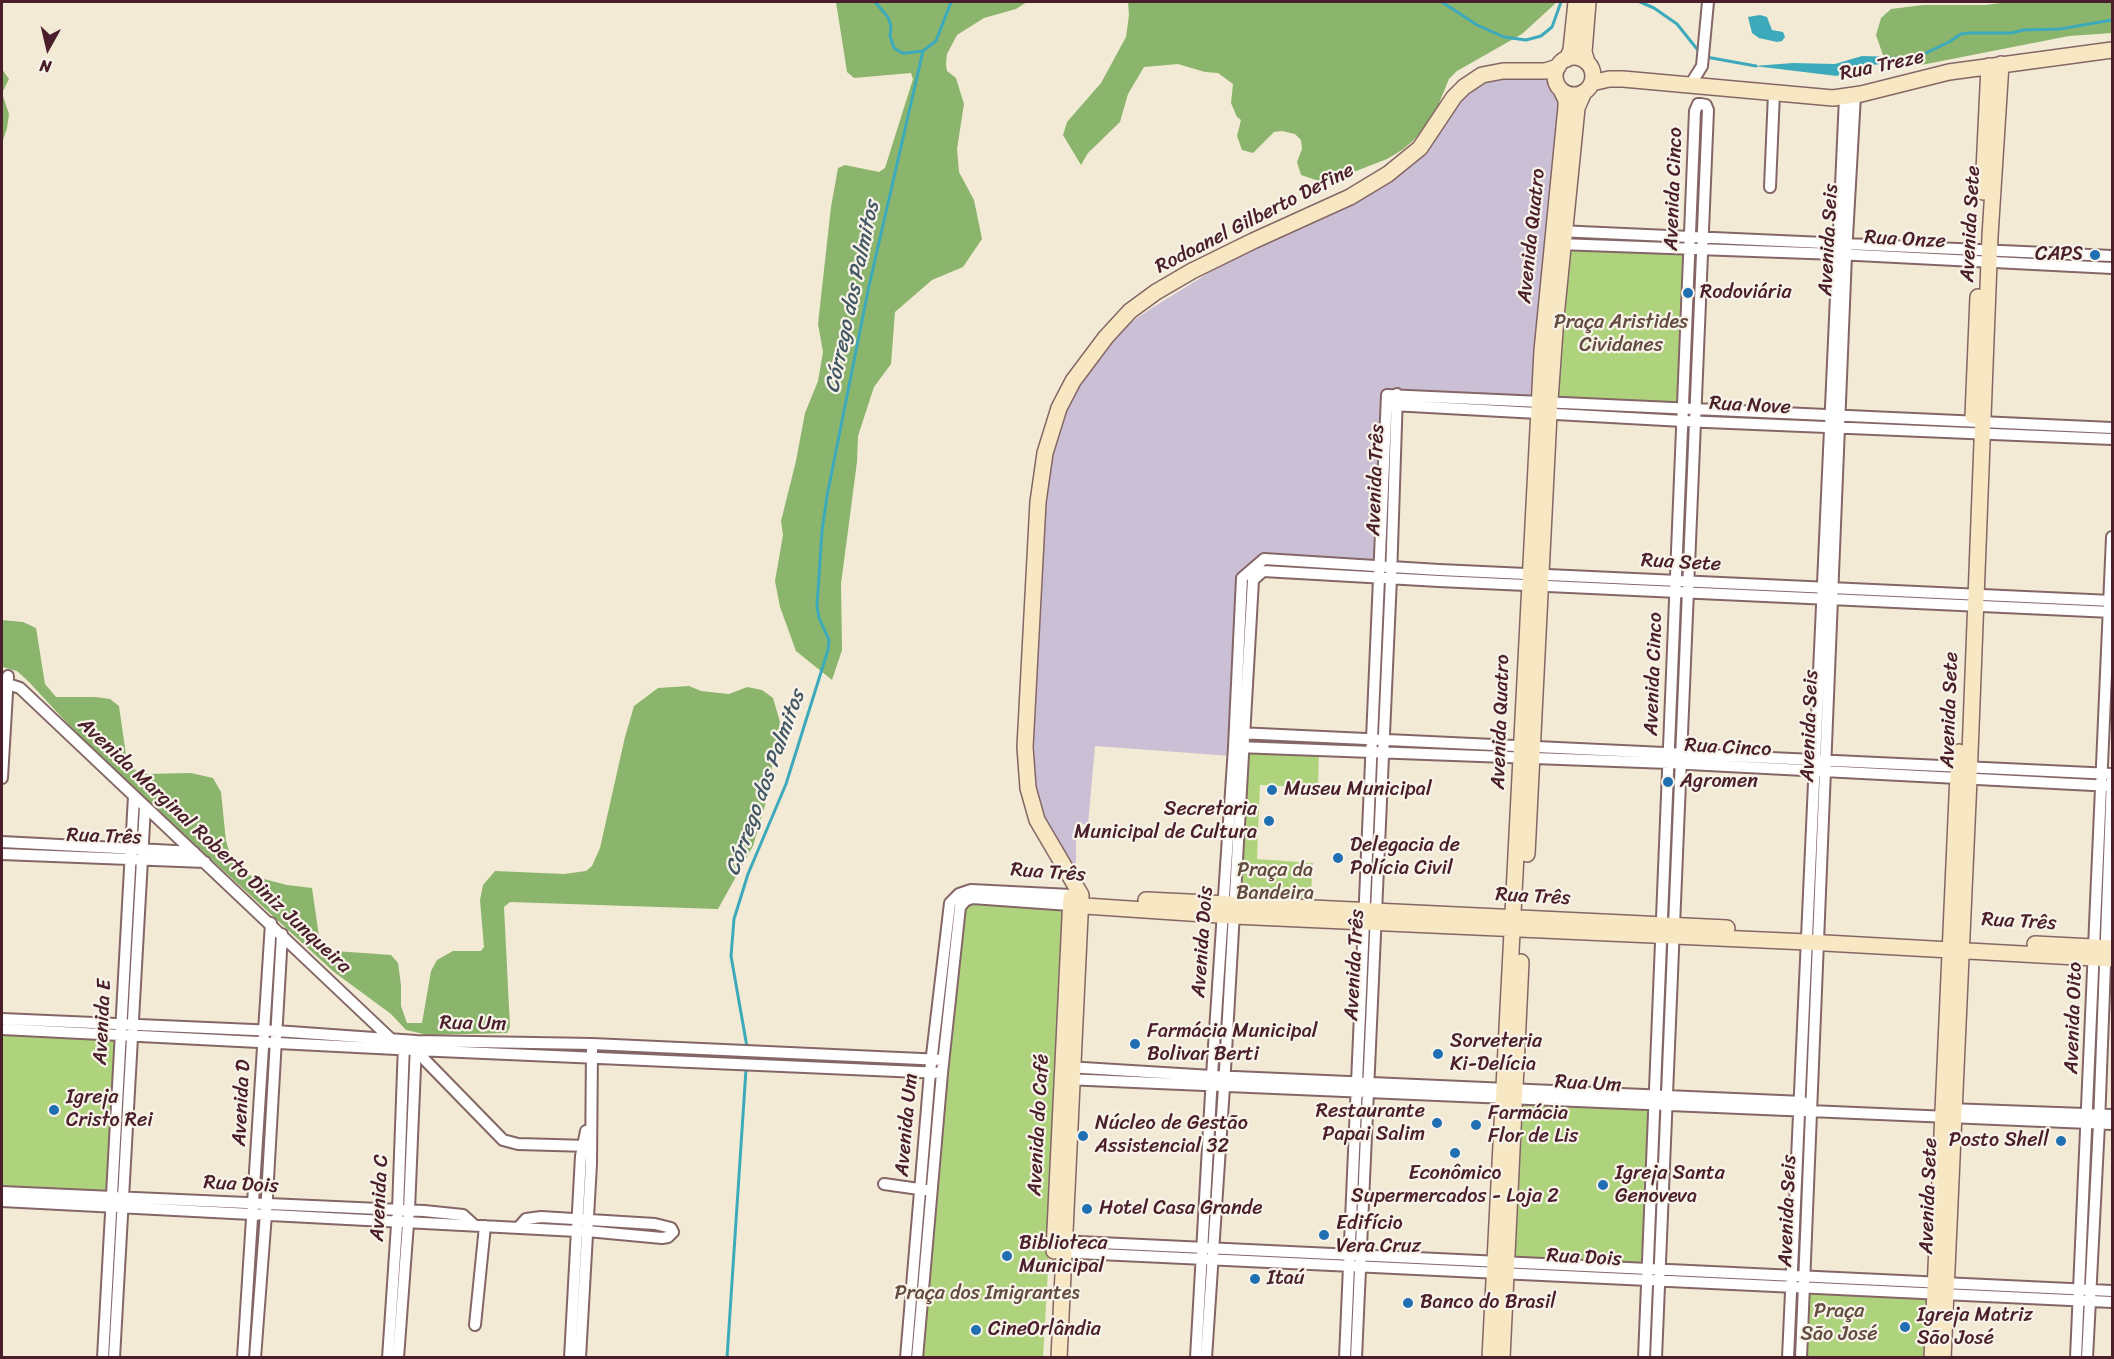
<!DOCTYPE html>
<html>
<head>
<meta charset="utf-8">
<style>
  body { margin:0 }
  #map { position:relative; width:2114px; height:1359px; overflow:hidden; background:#f3ead5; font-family:Sriracha,sans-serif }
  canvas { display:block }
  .frame { position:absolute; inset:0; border:3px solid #4a1f2b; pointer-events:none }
  .north { position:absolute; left:18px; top:18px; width:60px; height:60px; -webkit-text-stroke:4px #f7f3e8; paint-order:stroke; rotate:188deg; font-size:16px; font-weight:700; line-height:24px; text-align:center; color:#4a1f2b }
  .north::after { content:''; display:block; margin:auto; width:21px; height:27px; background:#4a1f2b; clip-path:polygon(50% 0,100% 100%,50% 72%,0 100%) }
</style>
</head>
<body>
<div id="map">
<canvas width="2114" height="1359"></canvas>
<div class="frame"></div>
<div class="north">N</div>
</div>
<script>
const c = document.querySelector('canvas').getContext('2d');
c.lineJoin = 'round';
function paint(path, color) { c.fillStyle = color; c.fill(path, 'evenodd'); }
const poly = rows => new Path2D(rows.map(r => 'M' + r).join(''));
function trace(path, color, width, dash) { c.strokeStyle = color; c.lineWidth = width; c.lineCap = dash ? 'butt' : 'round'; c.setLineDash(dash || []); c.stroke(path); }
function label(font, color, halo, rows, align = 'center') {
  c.font = font + ' Sriracha,sans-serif'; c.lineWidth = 4.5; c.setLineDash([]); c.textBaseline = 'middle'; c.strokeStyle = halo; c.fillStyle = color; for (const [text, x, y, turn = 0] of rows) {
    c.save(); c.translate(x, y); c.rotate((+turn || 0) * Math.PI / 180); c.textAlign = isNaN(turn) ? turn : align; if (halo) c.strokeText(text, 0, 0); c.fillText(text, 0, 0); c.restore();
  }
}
paint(poly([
  [1482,76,1541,77,1552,81,1557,86,1563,100,1538,401,1388,394,1378,565,1264,558,1242,578,1232,756,1095,746,1088,824,1076,825,1076,877,1045,832,1031,765,1043,511,1048,464,1062,417,1075,390,1103,351,1127,325,1152,308,1244,251,1358,201]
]), '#cbbfd5');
paint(poly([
  [1564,245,1690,249,1683,410,1550,403],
  [1245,747,1319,750,1318,788,1260,785,1257,859,1313,863,1310,907,1234,904],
  [965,901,1069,906,1043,1357,921,1358,943,1073],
  [2,1029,120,1035,111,1197,2,1192],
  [1516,1099,1654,1106,1647,1269,1508,1261],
  [1804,1287,1935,1292,1932,1357,1801,1358]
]), '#afd37c');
paint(poly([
  [836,2,1027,2,1016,9,984,18,957,35,947,54,946,64,947,71,956,78,964,104,957,149,959,172,974,200,982,239,963,267,932,280,895,312,891,364,874,387,858,436,857,462,841,584,842,650,832,680,796,651,780,607,775,581,783,535,781,521,796,461,805,413,818,381,823,352,818,324,831,207,838,168,845,165,879,172,885,168,913,79,911,73,854,78,847,72],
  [1128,2,1557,2,1522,34,1457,71,1449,79,1435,113,1414,140,1402,150,1387,159,1338,178,1319,181,1301,175,1297,162,1302,149,1301,140,1295,134,1282,131,1274,132,1253,153,1242,150,1237,136,1241,120,1237,117,1231,103,1233,84,1218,73,1205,72,1178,64,1144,67,1128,94,1120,122,1088,153,1081,165,1063,135,1067,122,1101,83,1126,37,1129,15],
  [2008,2,2112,2,2112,33,2069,36,1916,66,1900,65,1885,61,1876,35,1881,18,1891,9,1923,5,1986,5],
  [2,69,9,79,2,93,9,114,7,128,2,143],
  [2,620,23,622,36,628,45,684,56,697,95,697,110,699,119,706,126,755,129,767,145,774,191,773,213,778,221,792,226,841,232,860,241,873,287,885,312,888,321,950,391,955,398,963,401,985,401,1006,407,1023,422,1023,431,971,437,960,453,951,481,951,484,947,480,900,483,885,495,871,564,874,586,871,592,866,600,848,625,737,634,706,658,688,689,686,701,691,729,694,747,687,762,690,773,698,780,722,765,805,753,846,718,909,510,902,504,907,510,1027,507,1033,428,1035,406,1030,391,1014,334,972,94,752,29,682,17,671,2,667]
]), '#8bb56c');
paint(poly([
  [1760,15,1767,17,1772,30,1783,32,1785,37,1782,41,1777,42,1759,38,1752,33,1748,17],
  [1930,52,1902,61,1851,68,1837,76,1754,66,1793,63,1835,64,1862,56,1902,57]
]), '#3caaba');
trace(poly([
  [875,2,888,17,891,26,890,36,894,48,902,53,906,53,923,51,936,41,951,2],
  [1442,2,1477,25,1504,37,1526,40,1541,36,1552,27,1561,2],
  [1640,2,1654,8,1677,24,1701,54],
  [1926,53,1949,42,1961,34,1969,33,2012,33,2023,30,2060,29,2112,20],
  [1706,57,1756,66],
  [747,1047,731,956,734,919,748,874,786,784,828,650,829,640,819,618,817,606,822,531,827,496,869,286,923,51],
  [727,1358,747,1054]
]), '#3caaba', 3);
const street = poly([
  [1690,85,1702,66,1708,2],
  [1770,187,1774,93],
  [1558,231,2112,256],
  [1558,244,1837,254,2112,268],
  [1392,405,1683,421,2112,439],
  [2,682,20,688,393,1041],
  [1238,733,2112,774],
  [1237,747,1669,763,2112,786],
  [2,778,8,676],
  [2,842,194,852],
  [2,854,205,862],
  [2,1019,276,1031,416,1041,592,1044,943,1060],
  [2,1029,416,1050,942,1073],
  [420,1044,419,1050,425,1060,503,1140,518,1144,589,1146],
  [1067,1067,1212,1076,1803,1102],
  [1065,1079,2112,1124],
  [1948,1109,2112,1115],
  [884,1184,926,1190],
  [2,1192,424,1211,463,1215,474,1225],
  [2,1201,577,1231,587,1231,662,1238,668,1237,673,1232,671,1228,655,1224,541,1217,526,1219,518,1228],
  [1058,1241,2112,1291],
  [1057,1252,2112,1302],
  [475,1325,485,1226],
  [103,1358,134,796],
  [114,1358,145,806],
  [243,1358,271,923],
  [255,1358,266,1214,282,934],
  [388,1358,398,1210,404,1044],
  [398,1358,409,1210,416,1043],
  [570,1358,581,1156,586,1131],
  [580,1358,591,1164,592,1049],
  [906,1358,930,1072,950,903,959,894,971,890,1071,895],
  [917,1358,942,1073,960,907,965,901,972,898,1070,905],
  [1196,1358,1212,1076,1234,747,1242,578,1264,559,1439,570,2112,601],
  [1206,1358,1224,1087,1253,580,1263,571,1439,581,2112,612],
  [1345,1358,1387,395,2112,428],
  [1356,1358,1391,578,1397,394],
  [1644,1358,1695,111,1698,104,1701,104,1706,105,1708,110,1656,1358],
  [1788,1358,1845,97],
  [1801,1358,1846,255,1855,95],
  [2076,1358,2112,537],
  [2087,1358,2099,1124,2112,779]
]);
const secondary = poly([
  '1555 76a19 19 0 1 1 38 0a19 19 0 1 1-38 0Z',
  [1567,59,1571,50,1576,2],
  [1587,62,1584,52,1588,2],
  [1592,83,1609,79,1623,79,1833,98,1861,94,1949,72,2112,50],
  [1983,192,1989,66],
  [1973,416,1978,297],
  [1527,854,1549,414,1556,317,1577,108,1584,92],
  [1146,900,1727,928],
  [1070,905,1234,916,1807,942,2112,959],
  [2035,944,2112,948],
  [1054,1251,1071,897],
  [1059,1358,1081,895,1037,820,1028,788,1025,747,1038,502,1045,453,1059,408,1073,381,1106,337,1130,311,1156,292,1192,271,1253,241,1350,197,1388,174,1420,148,1454,97,1464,87,1482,75,1503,71,1545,71,1558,67],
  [1490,1358,1542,351,1566,107,1566,100,1561,90],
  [1502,1358,1521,962],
  [1932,1358,1959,752],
  [1943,1358,1969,779,1990,236,2001,64]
]);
trace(street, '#856666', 14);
trace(secondary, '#856666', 18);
trace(street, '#fff', 10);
trace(secondary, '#f7e8c3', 15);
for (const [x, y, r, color] of [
  [2095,255,6,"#1f6fb2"],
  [1688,293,6,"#1f6fb2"],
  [1668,782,6,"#1f6fb2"],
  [1272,790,6,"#1f6fb2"],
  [1269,821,6,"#1f6fb2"],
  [1338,858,6,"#1f6fb2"],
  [1135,1044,6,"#1f6fb2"],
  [1438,1054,6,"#1f6fb2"],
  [54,1110,6,"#1f6fb2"],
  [1437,1123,6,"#1f6fb2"],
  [1476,1125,6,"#1f6fb2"],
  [1083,1136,6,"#1f6fb2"],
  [2061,1141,6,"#1f6fb2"],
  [1455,1153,6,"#1f6fb2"],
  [1603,1185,6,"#1f6fb2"],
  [1087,1209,6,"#1f6fb2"],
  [1324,1235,6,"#1f6fb2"],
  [1007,1256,6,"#1f6fb2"],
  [1255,1279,6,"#1f6fb2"],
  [1408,1303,6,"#1f6fb2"],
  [1905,1327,6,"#1f6fb2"],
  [976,1330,6,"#1f6fb2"]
]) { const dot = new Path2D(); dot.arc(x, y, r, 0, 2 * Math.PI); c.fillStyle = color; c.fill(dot); trace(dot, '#f7f3e8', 2); }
label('20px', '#4a1f2b', '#f7f3e8', [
  ["Rua Treze",1882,66,-12],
  ["Avenida Cinco",1674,189,-88],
  ["Rodoanel Gilberto Define",1255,219,-27],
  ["Avenida Sete",1971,224,-87],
  ["Avenida Quatro",1532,236,-84],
  ["Avenida Seis",1829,240,-87],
  ["Rua Onze",1905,240,3],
  ["Rua Nove",1750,406,3],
  ["Avenida Três",1376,480,-88],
  ["Rua Sete",1681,563,3],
  ["Avenida Cinco",1654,674,-88],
  ["Avenida Sete",1950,710,-88],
  ["Avenida Quatro",1501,722,-88],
  ["Avenida Seis",1810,726,-88],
  ["Rua Cinco",1728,748,3],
  ["Rua Três",104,837,2],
  ["Avenida Marginal Roberto Diniz Junqueira",214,846,43],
  ["Rua Três",1048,873,4],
  ["Rua Três",1533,897,3],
  ["Rua Três",2019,922,3],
  ["Avenida Dois",1203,942,-86],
  ["Avenida Três",1355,965,-87],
  ["Avenida Oito",2074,1018,-88],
  ["Avenida E",103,1022,-87],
  ["Rua Um",473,1024,1],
  ["Rua Um",1588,1084,3],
  ["Avenida D",242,1103,-87],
  ["Avenida Um",907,1125,-85],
  ["Avenida do Café",1039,1125,-87],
  ["Rua Dois",241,1185,3],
  ["Avenida Sete",1929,1196,-88],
  ["Avenida C",380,1198,-87],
  ["Avenida Seis",1788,1211,-88],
  ["Rua Dois",1584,1258,3]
]);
label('20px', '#4a1f2b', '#f7f3e8', [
  ["CAPS",2083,255,"right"],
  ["Rodoviária",1700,293],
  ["Agromen",1680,782],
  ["Museu Municipal",1284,790],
  ["Secretaria",1257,810,"right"],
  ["Municipal de Cultura",1257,833,"right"],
  ["Delegacia de",1350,846],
  ["Polícia Civil",1350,869],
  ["Farmácia Municipal",1147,1032],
  ["Bolivar Berti",1147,1055],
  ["Sorveteria",1450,1042],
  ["Ki-Delícia",1450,1065],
  ["Igreja",66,1098],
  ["Cristo Rei",66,1121],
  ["Restaurante",1425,1112,"right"],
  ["Papai Salim",1425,1135,"right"],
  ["Farmácia",1488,1114],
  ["Flor de Lis",1488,1137],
  ["Núcleo de Gestão",1095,1124],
  ["Assistencial 32",1095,1147],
  ["Posto Shell",2049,1141,"right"],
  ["Econômico",1455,1174,"center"],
  ["Supermercados - Loja 2",1455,1197,"center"],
  ["Igreja Santa",1615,1174],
  ["Genoveva",1615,1197],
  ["Hotel Casa Grande",1099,1209],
  ["Edifício",1336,1224],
  ["Vera Cruz",1336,1247],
  ["Biblioteca",1019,1244],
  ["Municipal",1019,1267],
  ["Itaú",1267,1279],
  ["Banco do Brasil",1420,1303],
  ["Igreja Matriz",1917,1316],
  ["São José",1917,1339],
  ["CineOrlândia",988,1330]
], 'left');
label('20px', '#634c3f', '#f7f3e8', [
  ["Praça Aristides",1621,323],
  ["Cividanes",1621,346],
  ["Praça da",1275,871],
  ["Bandeira",1275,894],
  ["Praça dos Imigrantes",987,1294],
  ["Praça",1839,1312],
  ["São José",1839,1335]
]);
label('italic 21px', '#445764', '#f7f3e8', [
  ["Córrego dos Palmitos",853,297,-78],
  ["Córrego dos Palmitos",766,783,-70]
]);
</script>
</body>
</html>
